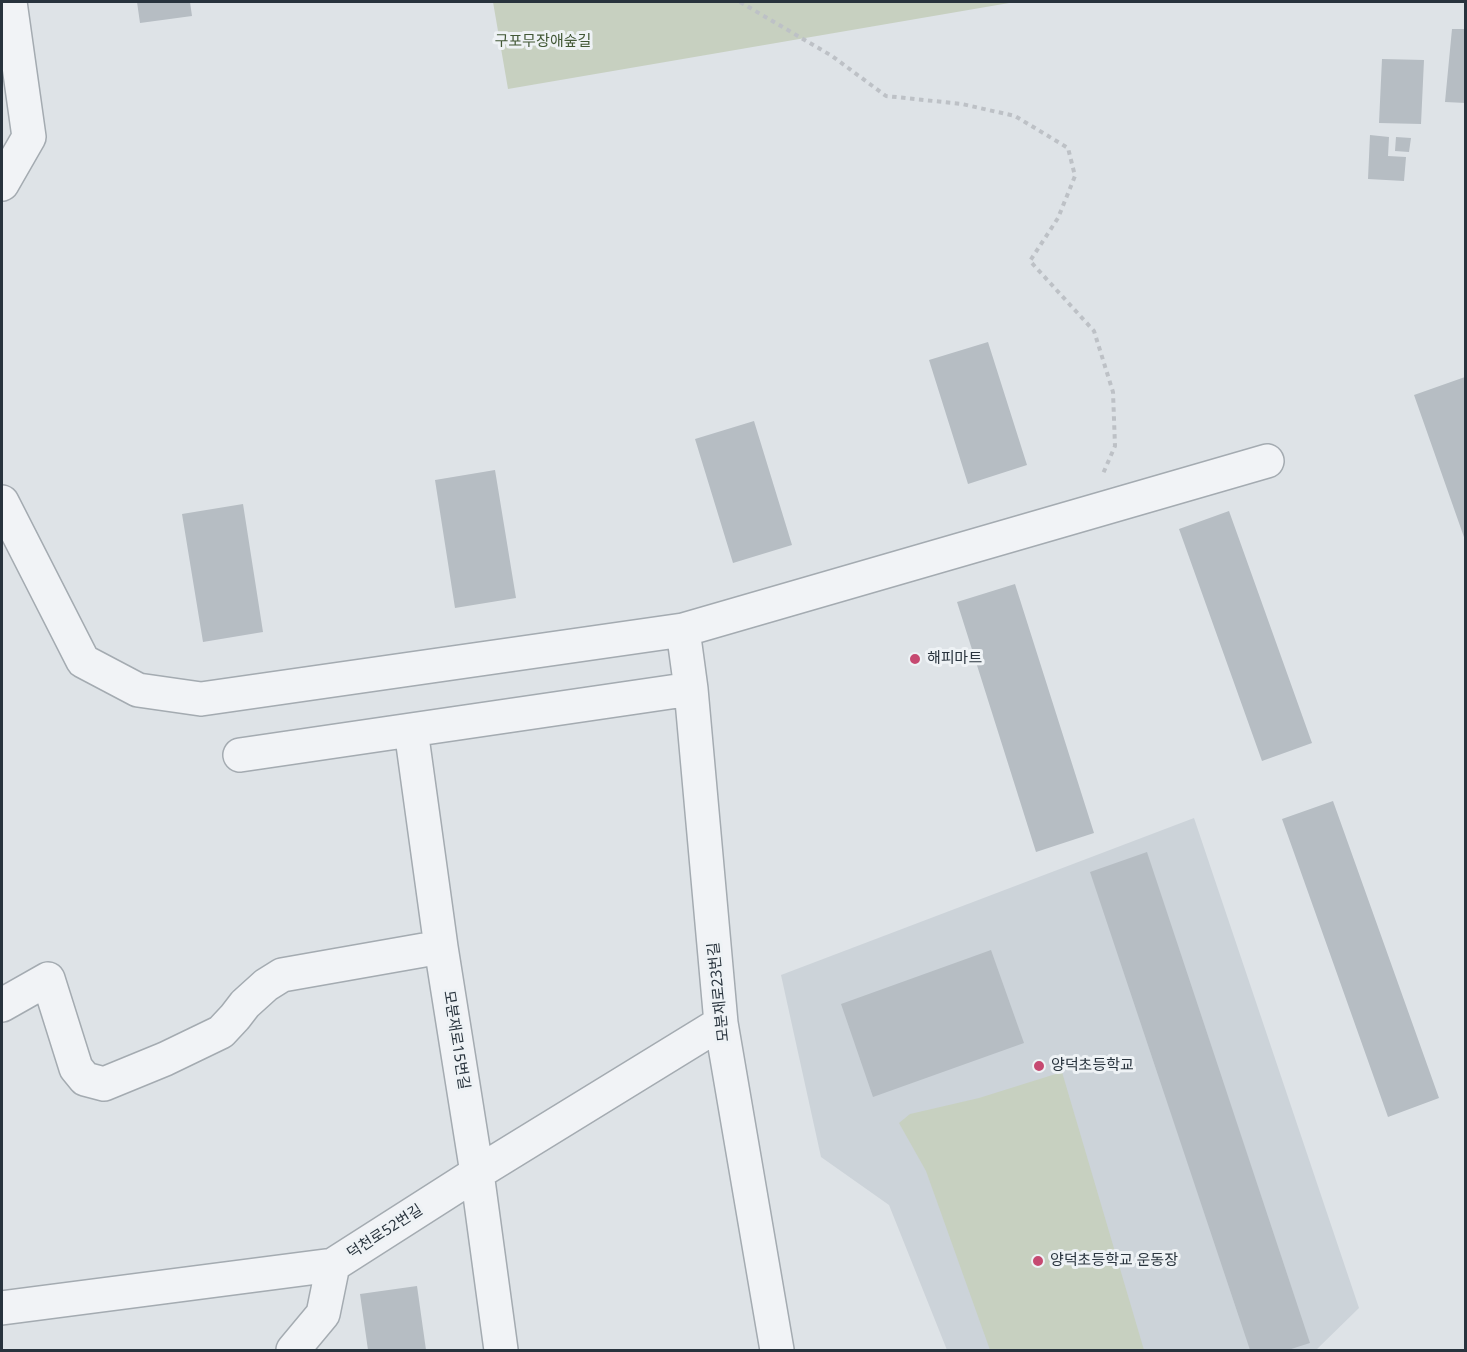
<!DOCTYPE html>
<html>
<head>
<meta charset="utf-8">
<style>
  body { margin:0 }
  #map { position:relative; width:1467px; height:1352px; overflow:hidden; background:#dee3e7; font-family:"Noto Sans",sans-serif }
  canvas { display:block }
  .frame { position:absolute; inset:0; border:3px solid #28333d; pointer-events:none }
</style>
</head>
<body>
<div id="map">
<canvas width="1467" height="1352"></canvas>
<div class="frame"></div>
</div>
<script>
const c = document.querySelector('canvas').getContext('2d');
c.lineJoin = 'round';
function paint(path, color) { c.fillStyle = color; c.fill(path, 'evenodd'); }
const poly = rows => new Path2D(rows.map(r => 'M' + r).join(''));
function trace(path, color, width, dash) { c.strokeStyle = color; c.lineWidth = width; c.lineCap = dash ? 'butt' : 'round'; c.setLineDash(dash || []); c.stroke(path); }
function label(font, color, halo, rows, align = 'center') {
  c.font = font + ' "Noto Sans","Noto Sans KR",sans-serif'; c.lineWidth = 6; c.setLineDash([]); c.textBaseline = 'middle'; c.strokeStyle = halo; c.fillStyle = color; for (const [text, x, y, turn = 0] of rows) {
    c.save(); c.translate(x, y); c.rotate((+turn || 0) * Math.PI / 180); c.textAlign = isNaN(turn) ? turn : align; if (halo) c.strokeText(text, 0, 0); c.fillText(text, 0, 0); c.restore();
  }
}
paint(poly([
  [1194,818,1359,1308,1316,1350,947,1350,889,1205,821,1157,781,975]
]), '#ccd3d9');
paint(poly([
  [493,2,1015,2,508,89],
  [1062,1072,1144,1350,990,1350,926,1171,899,1123,910,1114,979,1098]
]), '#c7d0c0');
paint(poly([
  [137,2,190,2,192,16,140,23],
  [1452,29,1466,29,1466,103,1445,102],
  [1382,59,1424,60,1421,124,1379,123],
  [1370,135,1389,137,1388,156,1406,157,1404,181,1368,179],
  [1396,137,1411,138,1409,152,1395,151],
  [988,342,1027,465,968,484,929,360],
  [1465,377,1466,378,1465,540,1414,395],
  [754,421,792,545,733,563,695,439],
  [495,470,516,598,455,608,435,480],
  [243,504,263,632,203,642,182,514],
  [1229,511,1312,743,1262,761,1179,529],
  [1015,584,1094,833,1036,852,957,602],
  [1333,801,1439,1098,1388,1117,1282,819],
  [1147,852,1310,1343,1288,1350,1250,1350,1090,872],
  [991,950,1024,1043,873,1097,841,1004],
  [417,1286,426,1350,368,1350,360,1294]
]), '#b6bdc3');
const minor = poly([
  [2,184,29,137,10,2],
  [2,502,83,661,138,690,201,699,683,630,1267,461],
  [683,630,691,689,721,1023,777,1350],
  [411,730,441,947,477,1173,501,1350],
  [240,755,691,689],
  [2,1005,48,979,76,1068,85,1079,104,1084,165,1059,221,1032,235,1017,245,1004,266,985,282,975,441,947],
  [2,1308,333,1265,477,1173,721,1023],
  [293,1350,323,1314,333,1265]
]);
trace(minor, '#a4abb1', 36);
trace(poly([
  [740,2,832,56,886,96,962,104,1015,116,1068,148,1075,176,1058,218,1030,261,1094,331,1113,392,1115,446,1102,476]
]), '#bdc1c6', 4, [4.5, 4.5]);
trace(minor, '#f1f3f6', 33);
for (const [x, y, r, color] of [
  [915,659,6,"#c64971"],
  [1039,1066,6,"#c64971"],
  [1038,1261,6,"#c64971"]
]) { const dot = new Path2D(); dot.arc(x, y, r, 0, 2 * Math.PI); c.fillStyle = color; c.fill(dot); trace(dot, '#eef2f5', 2); }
label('15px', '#425836', '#eef2f5', [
  ["구포무장애숲길",543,42]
]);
label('15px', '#28333d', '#eef2f5', [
  ["해피마트",927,659],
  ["양덕초등학교",1051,1066],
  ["양덕초등학교 운동장",1050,1261]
], 'left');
label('15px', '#28333d', '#eef2f5', [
  ["모분재로23번길",719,992,-96],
  ["모분재로15번길",456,1040,81],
  ["덕천로52번길",385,1232,-33]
]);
</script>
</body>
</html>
